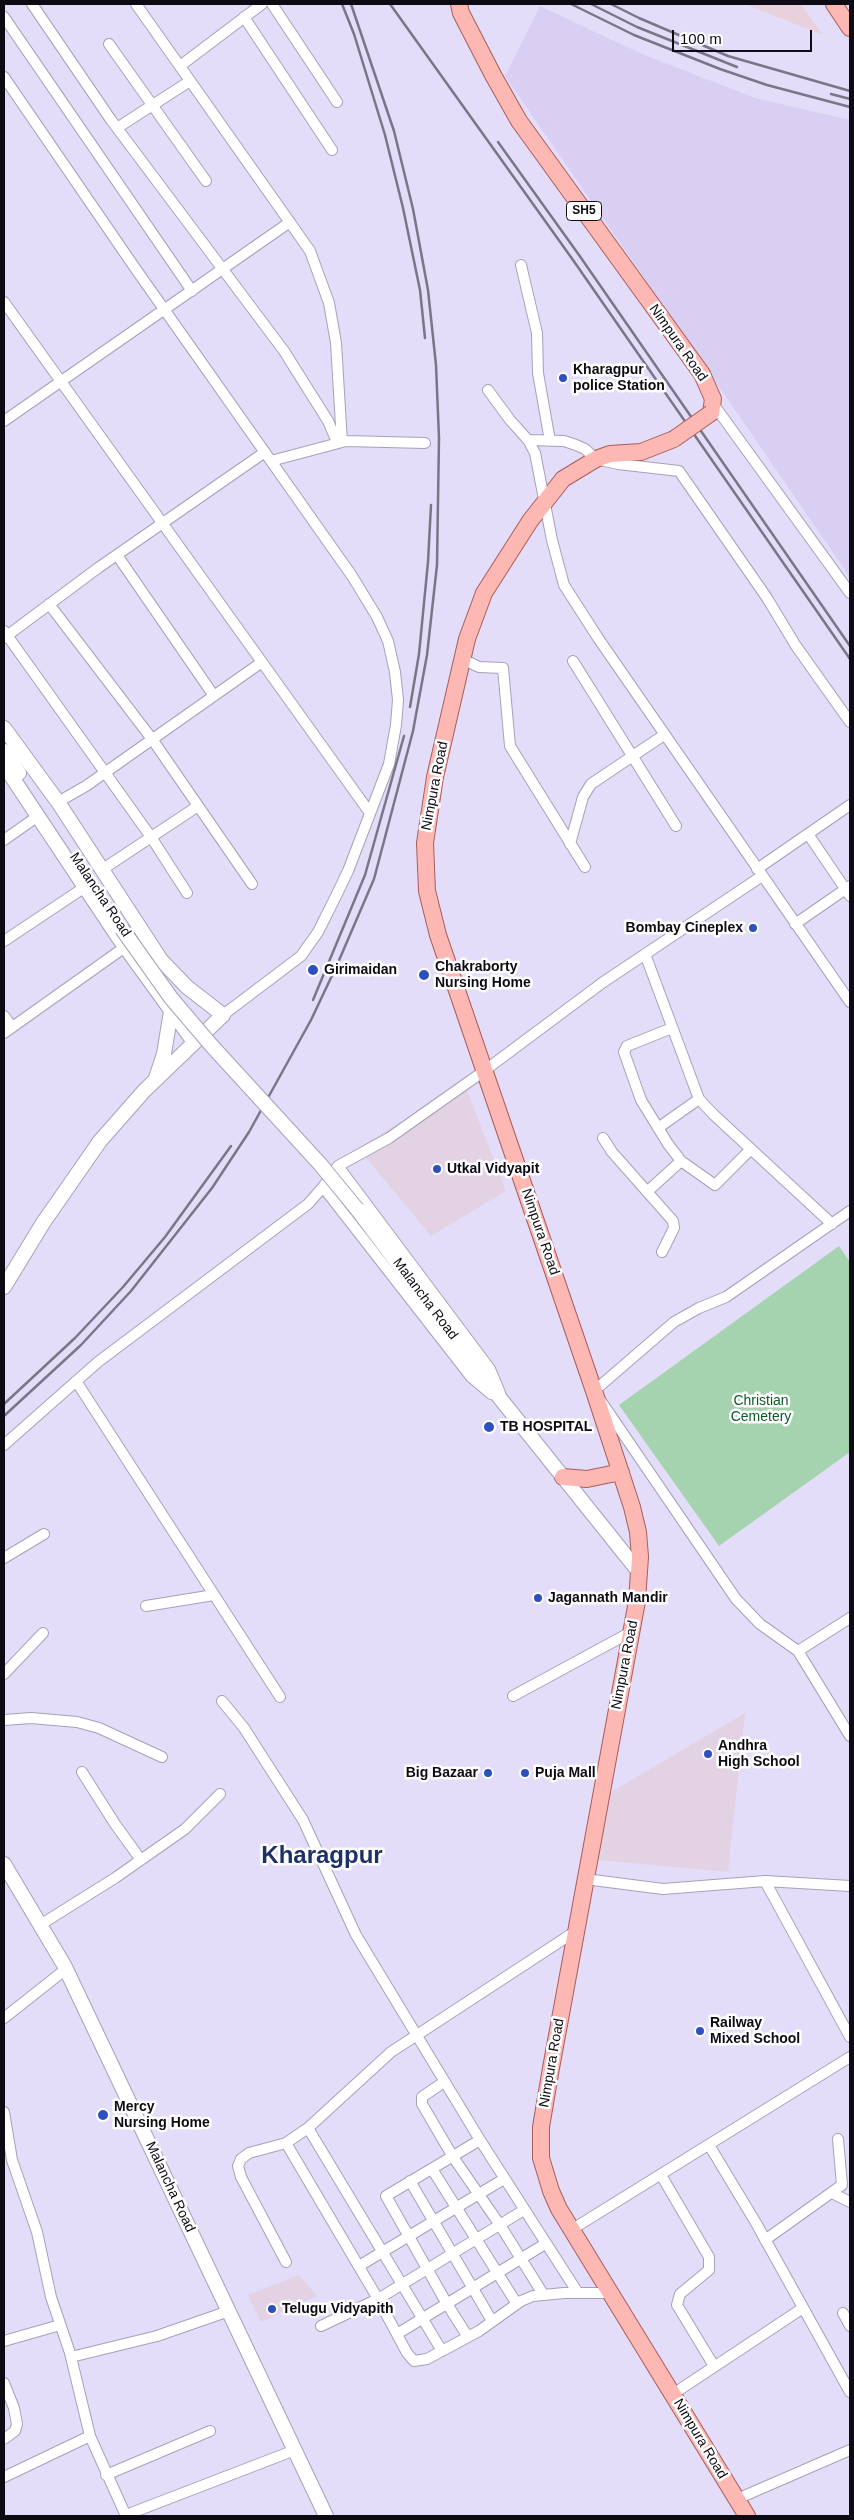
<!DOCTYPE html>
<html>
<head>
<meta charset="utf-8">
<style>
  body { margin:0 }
  #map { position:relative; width:854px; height:2520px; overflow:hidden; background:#e4ddf9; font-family:Helvetica,sans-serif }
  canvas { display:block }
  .frame { position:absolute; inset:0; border:5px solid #0d0a13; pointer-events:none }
  .scale { position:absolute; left:672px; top:30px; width:140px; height:22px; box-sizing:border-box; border:2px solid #0d0a13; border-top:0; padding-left:6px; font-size:15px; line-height:18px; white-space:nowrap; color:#0d0a13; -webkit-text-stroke:4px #fff; paint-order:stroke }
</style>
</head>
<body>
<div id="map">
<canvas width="854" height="2520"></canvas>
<div class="frame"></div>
<div class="scale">100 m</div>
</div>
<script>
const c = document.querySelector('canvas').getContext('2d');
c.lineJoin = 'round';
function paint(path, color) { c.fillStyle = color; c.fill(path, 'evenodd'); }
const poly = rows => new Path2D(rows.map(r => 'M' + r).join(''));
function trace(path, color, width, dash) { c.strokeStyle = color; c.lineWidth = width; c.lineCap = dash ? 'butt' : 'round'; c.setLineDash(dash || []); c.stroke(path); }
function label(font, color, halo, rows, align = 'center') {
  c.font = font + ' Helvetica,sans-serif'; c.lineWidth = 5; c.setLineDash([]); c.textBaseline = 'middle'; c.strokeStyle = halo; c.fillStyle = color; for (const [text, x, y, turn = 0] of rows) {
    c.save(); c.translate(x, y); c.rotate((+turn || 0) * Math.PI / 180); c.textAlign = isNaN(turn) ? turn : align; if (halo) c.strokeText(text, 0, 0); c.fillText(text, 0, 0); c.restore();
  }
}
paint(poly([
  [540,6,642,54,755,98,850,120,850,577,505,76]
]), '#d9cff2');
paint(poly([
  [745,4,801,4,823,35]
]), '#e8d0dc');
paint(poly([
  [464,1083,506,1191,431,1236,358,1148],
  [745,1713,728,1872,597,1860,606,1795],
  [299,2275,317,2296,261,2322,248,2295]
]), '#e2d2e4');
paint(poly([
  [839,1246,850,1262,850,1452,719,1546,619,1405]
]), '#a6d3af');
const street = poly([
  [32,4,111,120,284,351,328,421,337,442],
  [136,4,310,251,329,303,336,343,342,442],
  [272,4,337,102],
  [4,17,192,291],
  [244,17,332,150],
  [109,44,206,181],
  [180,66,262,4],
  [4,77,135,268,352,576,377,617,388,641,395,672,398,700,396,725,389,764,348,871,336,896,318,932,301,956,223,1015],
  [117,128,190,81],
  [521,265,537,333,538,373,550,441],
  [4,302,370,813],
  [488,390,510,420,528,440,535,453,552,540,564,585,598,638,850,1002],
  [714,405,850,593],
  [4,421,290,222],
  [528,440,564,441,576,445,585,449,596,459,618,464,679,471,767,598,796,646,850,722],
  [271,461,346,441,425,443],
  [117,555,214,696],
  [49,604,152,739,252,884],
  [4,631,151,837,187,893],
  [4,638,98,568,265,452],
  [462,659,479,667,503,668,510,746,585,867],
  [573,661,676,826],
  [58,802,86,786,262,662],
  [808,834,850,896],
  [4,840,38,816],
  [570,844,583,797,591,784,664,735],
  [103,869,198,806],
  [757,869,850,805],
  [795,924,850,886],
  [4,941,85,887],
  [645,954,699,1099,713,1114,832,1224],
  [4,1016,12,1027],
  [672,1028,627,1046,624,1052,641,1100,668,1144,681,1161,715,1185,750,1150],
  [4,1033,125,947],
  [658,1128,699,1099],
  [603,1138,612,1152,673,1221,674,1228,662,1252],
  [338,1166,490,1369,500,1393],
  [323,1187,471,1377,491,1394],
  [648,1191,681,1161],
  [850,1211,726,1297,699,1308,674,1322,594,1391,736,1599,760,1624,798,1651,850,1736],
  [76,1381,280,1697],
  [4,1445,98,1362,308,1204,323,1187,338,1166,389,1138,484,1071,602,983,762,876],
  [4,1558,44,1534],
  [146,1606,214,1595],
  [798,1651,850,1618],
  [4,1674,43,1633],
  [513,1696,631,1632],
  [222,1701,244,1728,303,1820,356,1935,480,2140,578,2293],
  [4,1720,31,1718,77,1722,99,1728,162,1757],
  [82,1772,115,1824,141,1860],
  [585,1879,663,1889,765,1881,850,1886],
  [765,1881,850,2037],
  [40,1925,115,1878,185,1829,220,1794],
  [4,2018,66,1969],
  [444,2082,422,2097,422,2104,453,2157,500,2225,543,2294],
  [4,2112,12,2160,37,2232,51,2297,70,2353,90,2436,126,2516],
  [308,2128,442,2351],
  [286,2143,378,2299,407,2353,414,2361,427,2359,479,2331,521,2301,533,2296,564,2293,610,2293],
  [709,2145,756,2223,850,2392],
  [432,2169,517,2304],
  [661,2175,709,2257,709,2270,680,2294,677,2305,714,2366],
  [410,2181,492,2321],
  [832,2193,850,2202],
  [571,2230,850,2057],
  [765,2240,842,2185,838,2139],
  [286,2262,241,2177,238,2166,241,2159,249,2153,286,2143,308,2128,391,2052,576,1931],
  [359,2266,504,2179],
  [843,2313,850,2326],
  [321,2326,378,2299,524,2210],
  [397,2334,545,2244],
  [468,2337,447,2304,386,2196,480,2140],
  [4,2341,60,2325],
  [71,2357,157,2336,229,2311],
  [4,2383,14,2408,17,2424,15,2431,4,2439],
  [673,2394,803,2308],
  [106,2475,210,2431],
  [4,2477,90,2436],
  [737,2499,850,2450],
  [126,2515,295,2450]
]);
const secondary = poly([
  [4,728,58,802,161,960,187,987,223,1015,144,1091,100,1141,43,1223,4,1287],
  [4,751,19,773],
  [4,765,118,937,194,1042],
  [156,1078,164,1054,171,1011],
  [357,1209,483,1377,639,1572],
  [4,1864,64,1965,326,2516]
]);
const primary = poly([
  [459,4,461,13,493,75,519,121,702,374,713,399,711,413],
  [834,4,850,28],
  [674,439,641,452,610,454,596,459,563,479,530,521,484,593,467,639,435,777,425,843,427,891,438,935,594,1391,632,1507,638,1532,640,1557,637,1601,551,2068,541,2127,541,2158,551,2191,559,2209,747,2516],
  [563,1477,587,1479,621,1472]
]);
trace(street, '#a7a0ba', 12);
trace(secondary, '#a7a0ba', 16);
trace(primary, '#a85d5b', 18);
trace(street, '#fff', 10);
trace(secondary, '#fff', 14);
trace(primary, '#fdb8b4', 16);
trace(poly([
  [342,4,354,34,385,135,403,208,420,290,425,338],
  [390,4,573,260,850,659],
  [571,4,634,35,720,69,767,85,850,107],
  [591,4,637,27,737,67],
  [611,4,639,18,728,56,850,91],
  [831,94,850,99],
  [498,142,579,255,850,646],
  [410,707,419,654,428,562,431,505],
  [313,1000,365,875,404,736],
  [4,1404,75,1338,123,1287,165,1237,231,1146],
  [4,1416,81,1345,131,1291,212,1188,249,1132,311,1020,337,965,374,879,413,731,427,655,437,565,439,438,436,365,428,290,413,209,394,131,351,4]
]), '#7a7587', 2.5);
const secondaryBridge = poly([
  [122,929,171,998,211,1045,320,1164,357,1209]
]);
const primaryBridge = poly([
  [674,439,711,413]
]);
trace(secondaryBridge, '#a7a0ba', 16, []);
trace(primaryBridge, '#a85d5b', 18, []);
trace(secondaryBridge, '#fff', 14);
trace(primaryBridge, '#fdb8b4', 16);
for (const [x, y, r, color] of [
  [563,378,5,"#2d4fbf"],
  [753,928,5,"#2d4fbf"],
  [313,970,6,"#2d4fbf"],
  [424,975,6,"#2d4fbf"],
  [437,1169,5,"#2d4fbf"],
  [489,1427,6,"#2d4fbf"],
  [538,1598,5,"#2d4fbf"],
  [708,1754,5,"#2d4fbf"],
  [488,1773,5,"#2d4fbf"],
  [525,1773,5,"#2d4fbf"],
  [700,2031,5,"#2d4fbf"],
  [103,2115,6,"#2d4fbf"],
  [272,2309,5,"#2d4fbf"]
]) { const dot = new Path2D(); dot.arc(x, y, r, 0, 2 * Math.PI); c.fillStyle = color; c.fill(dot); trace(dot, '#fff', 2); }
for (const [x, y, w] of [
  [584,211,35]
]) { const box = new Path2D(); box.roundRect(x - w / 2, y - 9.5, w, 19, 4); c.fillStyle = '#fff'; c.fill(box); trace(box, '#0d0a13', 1); }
label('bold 12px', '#0d0a13', null, [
  ["SH5",584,211]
]);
label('14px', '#0d0a13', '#fff', [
  ["Nimpura Road",678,343,55],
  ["Nimpura Road",435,786,-79],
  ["Malancha Road",100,895,56],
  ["Nimpura Road",540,1232,71],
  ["Malancha Road",425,1299,53],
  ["Nimpura Road",625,1665,-79],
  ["Nimpura Road",552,2063,-80],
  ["Malancha Road",170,2187,65],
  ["Nimpura Road",700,2439,59]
]);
label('bold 14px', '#0d0a13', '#fff', [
  ["Kharagpur",573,370],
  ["police Station",573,386],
  ["Bombay Cineplex",743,928,"right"],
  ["Chakraborty",435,967],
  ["Nursing Home",435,983],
  ["Girimaidan",324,970],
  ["Utkal Vidyapit",447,1169],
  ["TB HOSPITAL",500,1427],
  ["Jagannath Mandir",548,1598],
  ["Andhra",718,1746],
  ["High School",718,1762],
  ["Big Bazaar",478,1773,"right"],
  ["Puja Mall",535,1773],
  ["Railway",710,2023],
  ["Mixed School",710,2039],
  ["Mercy",114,2107],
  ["Nursing Home",114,2123],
  ["Telugu Vidyapith",282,2309]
], 'left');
label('14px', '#0e582a', '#fff', [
  ["Christian",761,1401],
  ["Cemetery",761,1417]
]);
label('bold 24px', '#1d3168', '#fff', [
  ["Kharagpur",322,1856]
]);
</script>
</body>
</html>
